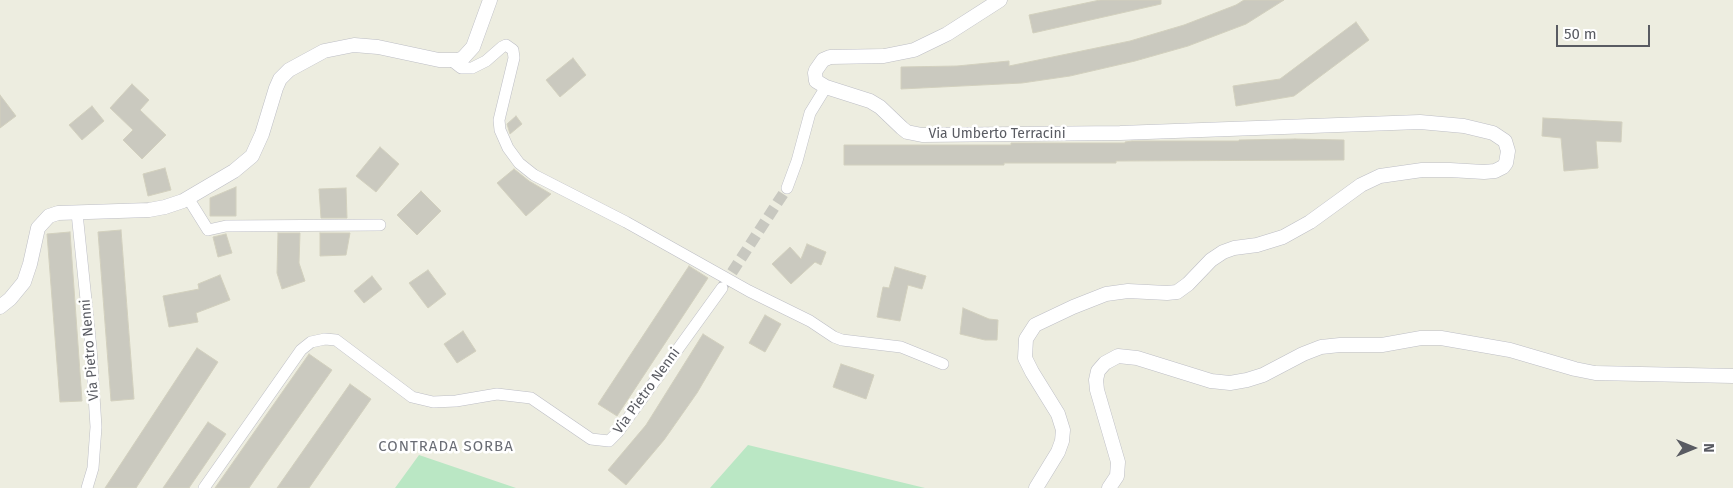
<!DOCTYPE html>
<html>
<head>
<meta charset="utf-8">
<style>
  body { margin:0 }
  #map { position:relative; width:1733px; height:488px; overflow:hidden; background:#edede0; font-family:"Fira Sans",sans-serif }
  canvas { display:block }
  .north { position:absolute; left:1668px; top:423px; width:50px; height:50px; -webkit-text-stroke:4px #fff; paint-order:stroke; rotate:90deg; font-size:14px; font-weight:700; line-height:20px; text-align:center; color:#595b62 }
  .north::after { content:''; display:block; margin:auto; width:18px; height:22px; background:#595b62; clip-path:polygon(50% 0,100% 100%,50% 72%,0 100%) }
  .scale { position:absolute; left:1556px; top:25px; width:94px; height:22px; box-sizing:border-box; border:2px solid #595b62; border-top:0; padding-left:6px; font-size:15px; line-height:18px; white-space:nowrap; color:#595b62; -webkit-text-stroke:4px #fff; paint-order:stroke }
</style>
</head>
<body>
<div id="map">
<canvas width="1733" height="488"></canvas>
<div class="north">N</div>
<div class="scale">50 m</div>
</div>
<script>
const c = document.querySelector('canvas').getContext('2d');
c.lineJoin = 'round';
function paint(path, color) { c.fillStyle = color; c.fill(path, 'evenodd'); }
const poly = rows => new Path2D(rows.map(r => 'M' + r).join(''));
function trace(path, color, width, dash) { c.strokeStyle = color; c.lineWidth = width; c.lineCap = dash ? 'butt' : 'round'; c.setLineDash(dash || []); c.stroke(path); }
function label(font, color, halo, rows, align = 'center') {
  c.font = font + ' "Fira Sans",sans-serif'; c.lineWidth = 5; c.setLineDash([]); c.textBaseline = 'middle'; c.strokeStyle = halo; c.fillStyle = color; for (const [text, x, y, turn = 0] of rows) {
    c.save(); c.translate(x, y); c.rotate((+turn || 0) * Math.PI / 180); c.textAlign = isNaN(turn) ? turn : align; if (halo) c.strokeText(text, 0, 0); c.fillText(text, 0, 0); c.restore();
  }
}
paint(poly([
  [748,445,925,488,710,488],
  [419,455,516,488,395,488]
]), '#bae7c4');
const building = poly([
  [1100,0,1161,0,1161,4,1033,33,1029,15,1100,0],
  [1244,0,1284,0,1246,24,1188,46,1135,61,1070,76,1022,83,901,89,901,67,957,66,1009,61,1009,66,1130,41,1184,25,1236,5,1244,0],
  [1356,22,1369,40,1294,96,1236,106,1233,86,1280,79,1356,22],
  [573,58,586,75,560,97,546,80,573,58],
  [132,84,149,100,140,110,166,135,142,159,123,140,133,130,110,108,132,84],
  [0,95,16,116,0,128,0,95],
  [92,106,104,121,82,140,69,125,92,106],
  [516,116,522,124,510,134,507,124,516,116],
  [1543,118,1622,122,1621,142,1596,141,1598,168,1564,171,1561,138,1542,136,1543,118],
  [1295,139,1344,140,1344,160,1116,161,1116,163,1004,163,1004,165,844,165,844,145,1011,145,1011,143,1125,143,1125,142,1132,141,1239,141,1239,140,1295,139],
  [380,147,399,164,376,192,356,176,380,147],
  [165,168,171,190,148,196,143,174,165,168],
  [514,169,529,181,551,194,526,216,497,183,514,169],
  [236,187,236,216,210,216,210,198,236,187],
  [346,188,347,218,321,218,319,189,346,188],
  [421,191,441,211,417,235,397,215,421,191],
  [121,230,134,399,111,401,98,232,121,230],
  [70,232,82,401,60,402,47,234,70,232],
  [278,233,300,233,299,263,305,281,282,289,277,273,278,233],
  [320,233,350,233,346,255,320,256,320,233],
  [226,234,232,253,218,257,213,237,226,234],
  [807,244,826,252,821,265,815,262,791,284,772,264,790,247,801,259,807,244],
  [689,266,708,278,617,416,598,404,689,266],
  [895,267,926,276,922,289,908,285,900,321,877,317,883,287,889,288,895,267],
  [428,270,446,294,428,308,409,283,428,270],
  [220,275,230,300,196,313,198,322,169,327,163,296,199,289,198,284,220,275],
  [372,276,382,289,364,303,354,291,372,276],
  [963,308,989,319,998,320,997,340,985,340,960,334,963,308],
  [765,315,781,324,765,352,749,343,765,315],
  [463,331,476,351,457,363,444,344,463,331],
  [703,334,724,347,697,393,664,440,626,485,608,470,646,425,703,334],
  [197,348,218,362,136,488,105,488,197,348],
  [309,354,332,370,267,462,249,488,215,488,309,354],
  [841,364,874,375,866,399,833,387,841,364],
  [350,384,371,399,309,488,277,488,350,384],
  [208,422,226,434,191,485,189,488,163,488,208,422]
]);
paint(building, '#cac9bf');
trace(building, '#d2d0be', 1);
trace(poly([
  [723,286,787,188]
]), '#c8c8c0', 11, [11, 5.5]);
const minor = poly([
  [452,61,461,68,472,68,486,61,502,47,506,45,513,50,514,58,499,120,500,130,508,148,519,163,534,175,626,222,749,291,810,321,834,337,842,340,901,347,943,364],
  [787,188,797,161,810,113,826,87],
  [188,198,208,230,226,226,380,225],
  [77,213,91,348,96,427,93,468,87,488],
  [204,488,301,350,311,342,325,339,336,340,412,397,433,402,456,401,497,394,531,398,591,439,609,441,618,432,722,288]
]);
const tertiary = poly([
  [1000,0,947,34,914,50,884,56,830,57,823,60,816,70,815,73,816,81,826,87,870,101,880,107,902,128,907,132,922,135,1120,133,1420,122,1464,126,1493,133,1505,141,1508,151,1506,163,1503,167,1495,171,1484,172,1450,170,1422,170,1380,176,1361,185,1310,222,1283,237,1257,245,1234,248,1223,252,1211,260,1188,284,1177,292,1167,293,1128,291,1106,294,1073,307,1035,325,1026,339,1025,358,1032,372,1058,414,1063,430,1062,441,1058,452,1036,488],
  [0,307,10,299,24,282,30,264,38,228,49,216,58,213,149,210,165,207,183,201,234,171,252,156,262,134,276,88,280,79,289,70,324,51,354,45,378,47,439,60,458,60,463,58,473,47,490,0],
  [1109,488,1117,476,1118,462,1097,390,1096,380,1098,371,1105,363,1118,356,1137,358,1211,381,1230,383,1247,380,1263,375,1303,354,1321,347,1340,345,1382,345,1421,338,1441,338,1510,350,1575,369,1595,373,1733,376]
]);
trace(minor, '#bdbec5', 12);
trace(tertiary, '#bdbec5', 15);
trace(minor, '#fff', 11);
trace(tertiary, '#fff', 14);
label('14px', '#595b62', '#fff', [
  ["Via Umberto Terracini",997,134],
  ["Via Pietro Nenni",90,350,-95],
  ["Via Pietro Nenni",647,391,-54]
]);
c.letterSpacing = '1px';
label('15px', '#6a6d75', '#fff', [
  ["CONTRADA SORBA",446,447]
]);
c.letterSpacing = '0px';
</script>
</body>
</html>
